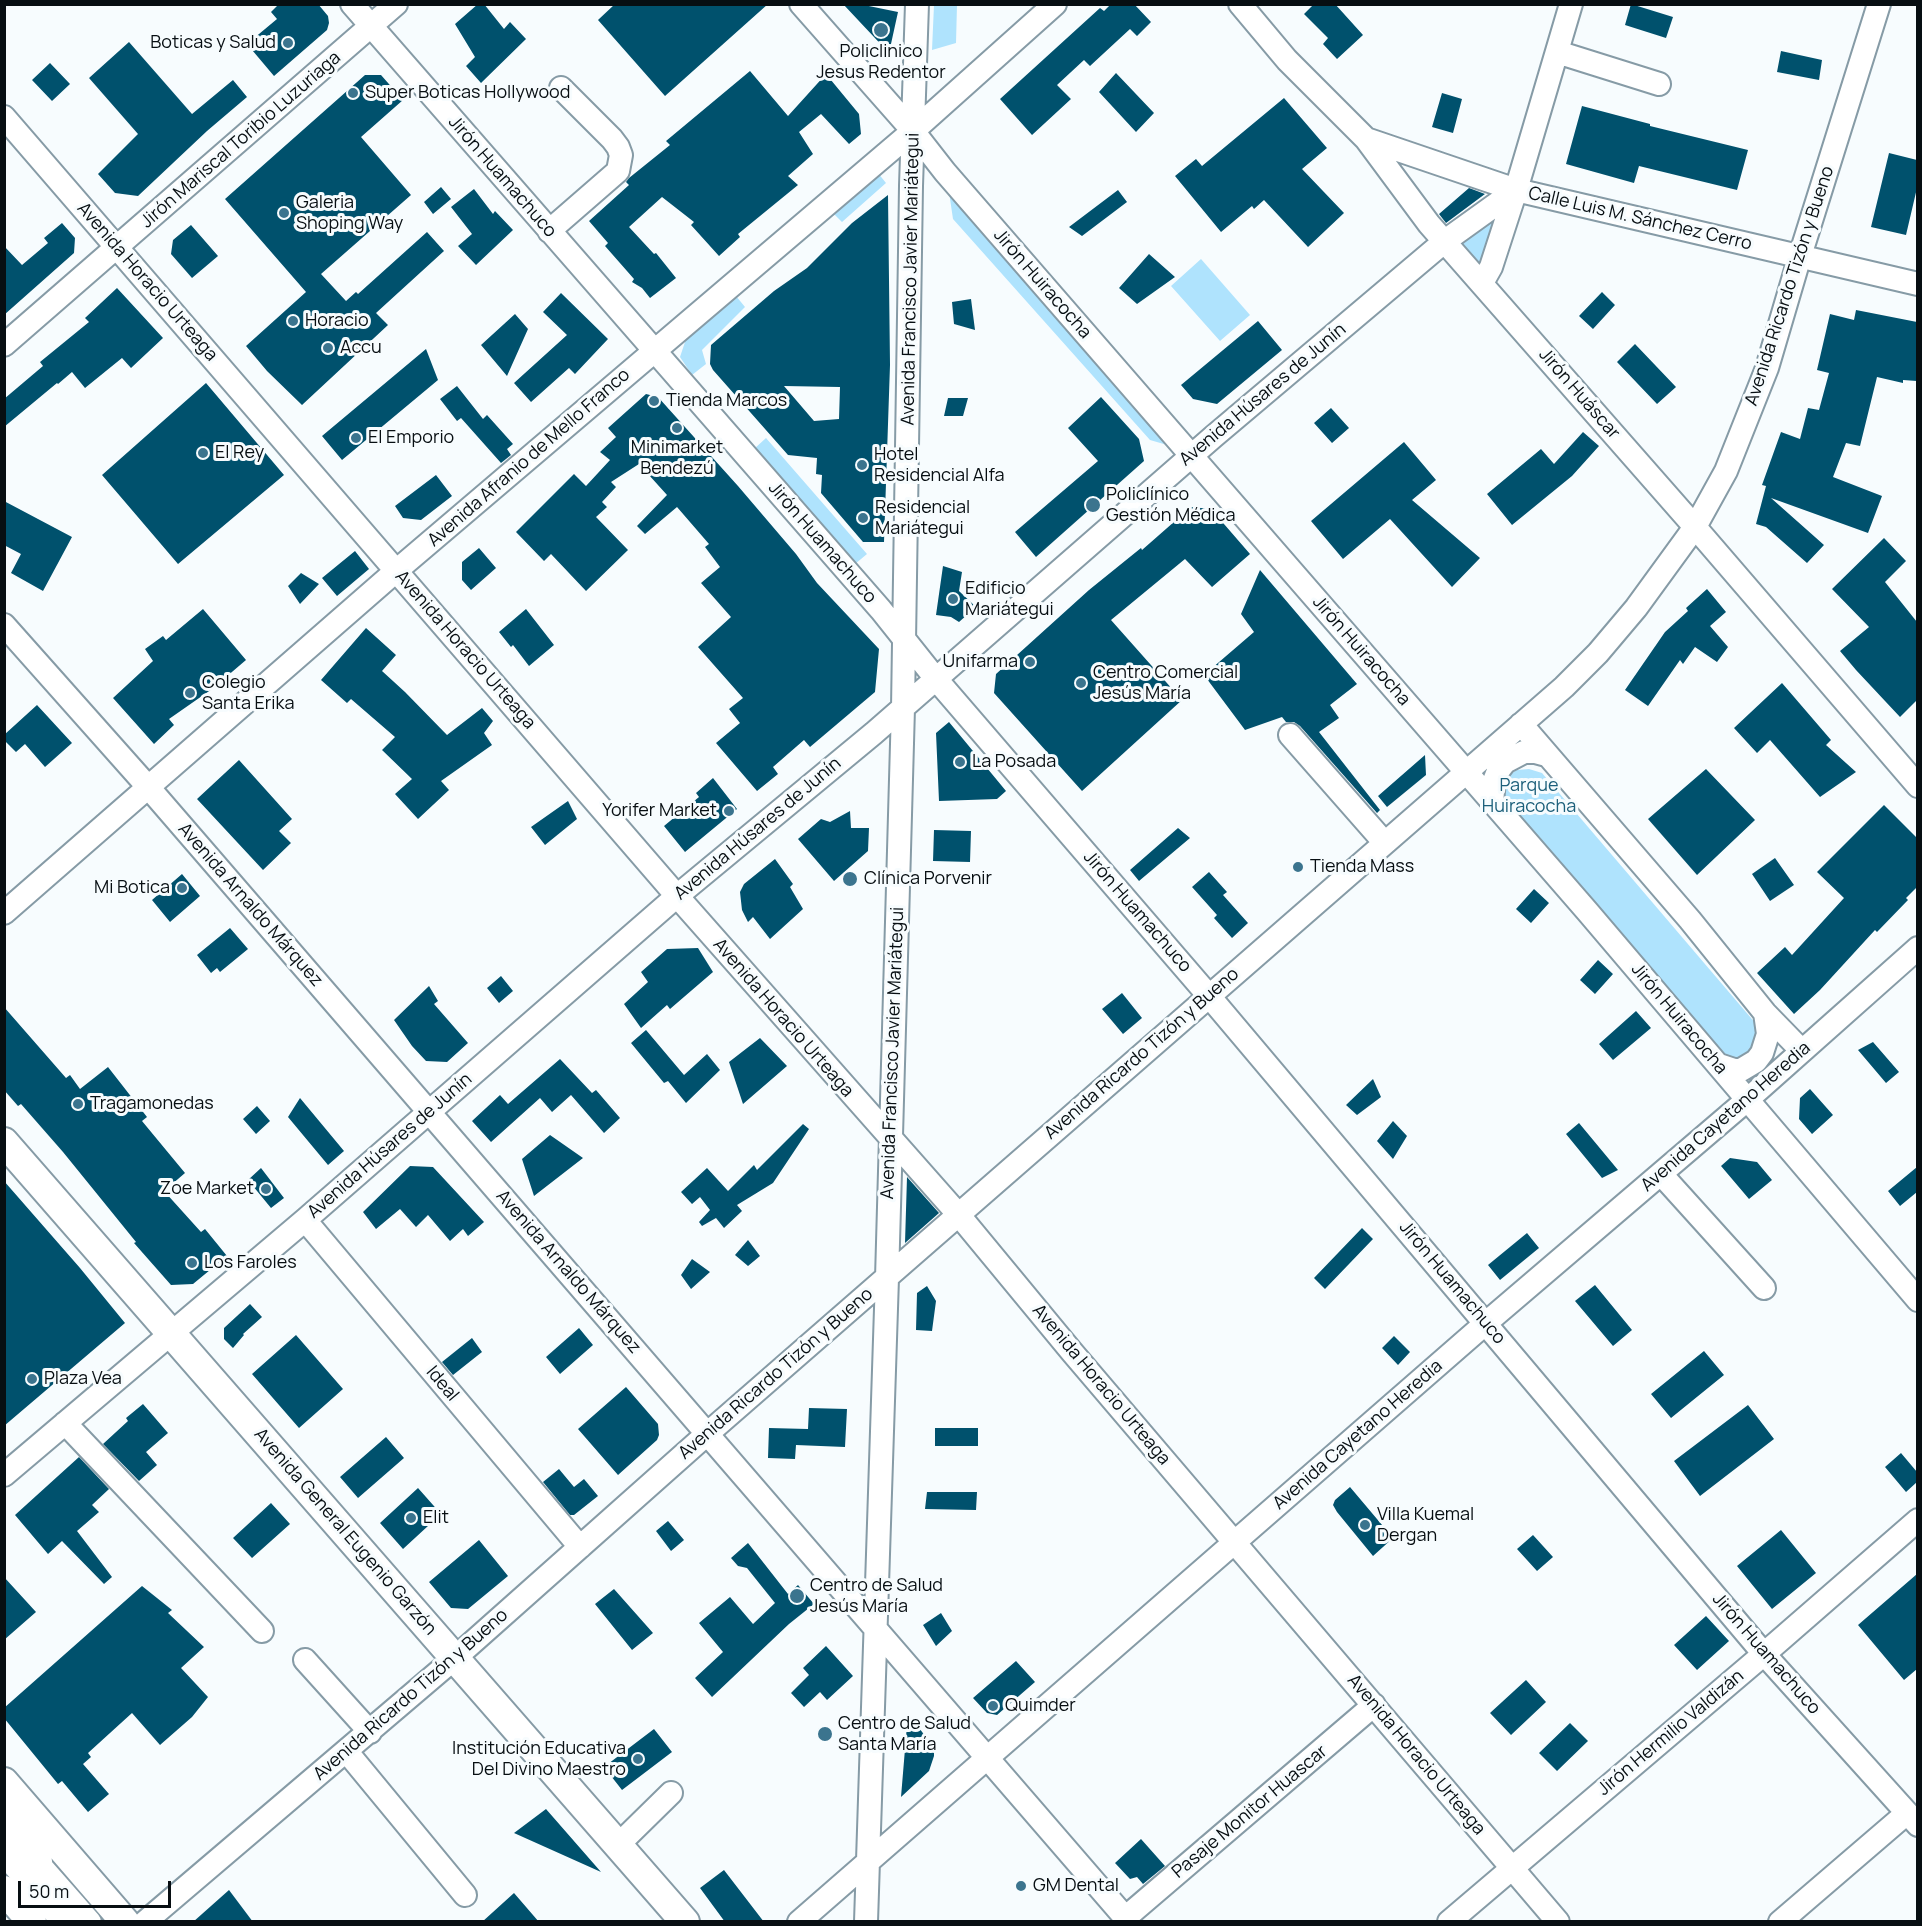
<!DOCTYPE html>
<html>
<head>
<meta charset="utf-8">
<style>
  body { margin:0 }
  #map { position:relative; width:1922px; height:1926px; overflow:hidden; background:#f7fcfe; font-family:Manrope,sans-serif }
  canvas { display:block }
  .frame { position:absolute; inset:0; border:6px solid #070e12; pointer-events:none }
  .scale { position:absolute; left:18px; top:1881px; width:153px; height:27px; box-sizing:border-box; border:3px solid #070e12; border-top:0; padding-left:8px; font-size:18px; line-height:21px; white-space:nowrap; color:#070e12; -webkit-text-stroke:4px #f7fcfe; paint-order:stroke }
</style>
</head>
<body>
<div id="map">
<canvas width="1922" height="1926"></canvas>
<div class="frame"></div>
<div class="scale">50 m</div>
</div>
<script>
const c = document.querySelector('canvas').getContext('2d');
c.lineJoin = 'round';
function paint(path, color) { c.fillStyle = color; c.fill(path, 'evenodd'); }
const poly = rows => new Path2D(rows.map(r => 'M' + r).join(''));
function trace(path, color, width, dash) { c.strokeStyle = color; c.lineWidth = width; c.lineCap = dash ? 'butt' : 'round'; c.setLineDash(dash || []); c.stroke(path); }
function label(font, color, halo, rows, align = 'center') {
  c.font = font + ' Manrope,sans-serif'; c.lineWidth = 6; c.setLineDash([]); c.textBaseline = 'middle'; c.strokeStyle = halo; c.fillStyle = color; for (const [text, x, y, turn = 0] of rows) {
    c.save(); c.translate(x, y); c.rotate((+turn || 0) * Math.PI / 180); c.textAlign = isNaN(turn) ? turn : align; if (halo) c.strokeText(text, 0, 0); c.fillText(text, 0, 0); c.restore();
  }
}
paint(poly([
  [934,5,957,5,956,43,932,50],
  [878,173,886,183,842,222,833,213],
  [949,192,1174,447,1150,440,953,219],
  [1497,216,1482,266,1476,265,1460,240],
  [1201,259,1250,315,1220,341,1171,286],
  [736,296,745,307,702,350,706,364,692,375,680,357,686,339],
  [766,438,867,554,855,564,754,449],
  [1529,769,1542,773,1757,1025,1757,1038,1746,1061,1720,1058,1503,806,1505,777,1517,770]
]), '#afe3fd');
paint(poly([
  [279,4,318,4,328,16,329,23,327,30,274,76,247,44,277,19,271,12],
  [478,4,484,4,504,29,510,22,526,39,481,83,466,66,475,57,455,24],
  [615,4,768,4,665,96,598,20],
  [843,4,859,4,898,12,889,53],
  [1111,4,1134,4,1151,22,1137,36,1130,29,1090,66,1084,60,1057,85,1071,99,1032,135,1000,99,1100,8,1104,11],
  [1314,4,1335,4,1363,35,1337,59,1323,44,1328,38,1304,14],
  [1631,4,1673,17,1666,38,1625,25],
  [129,42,192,114,233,80,247,97,207,131,138,196,115,193,98,174,138,134,89,78],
  [1781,51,1822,60,1819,80,1777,72],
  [50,63,70,84,52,101,32,80],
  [750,71,788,116,826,74,859,114,861,134,849,144,821,114,799,132,813,154,788,176,798,185,738,234,740,237,719,256,691,225,694,222,662,197,629,227,654,254,656,253,676,278,650,298,642,288,632,282,634,279,605,246,608,243,589,221,629,185,626,182,629,178,670,145,666,141],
  [1116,73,1154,113,1136,132,1099,92],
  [365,75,381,75,403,100,361,137,411,195,321,274,346,301,356,292,358,294,427,232,444,251,376,313,388,325,302,405,267,371,246,346,306,292,225,199],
  [1442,93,1462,99,1453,133,1432,127],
  [1284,98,1327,148,1302,169,1344,213,1308,247,1264,200,1254,209,1252,206,1221,232,1175,176,1196,159,1202,166],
  [1582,106,1650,124,1650,126,1748,150,1737,190,1639,166,1634,183,1566,164],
  [1889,153,1917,160,1917,188,1906,235,1871,227],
  [441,187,451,199,433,214,424,202],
  [1469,188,1485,194,1446,223,1439,214],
  [474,189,493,214,495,211,513,230,476,265,458,246,472,234,451,207],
  [1118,190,1127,202,1082,236,1069,227],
  [888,195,890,365,884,542,863,542,821,493,822,475,816,474,817,458,788,455,713,370,710,364,711,345,774,291,807,268,852,223],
  [784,386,840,387,839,419,814,421],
  [62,223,75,238,74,253,4,315,4,246,22,265,48,243,44,238],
  [191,225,218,256,192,278,171,254,173,240],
  [1149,254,1175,277,1137,304,1119,288],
  [117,288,163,338,131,368,122,358,85,388,72,372,58,384,57,383,4,427,4,399,43,366,40,362,89,322,85,318],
  [1602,292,1615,305,1593,329,1579,316],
  [561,293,608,339,575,374,569,368,531,402,514,383,567,335,543,312],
  [971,299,975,330,954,324,952,302],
  [1856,310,1917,322,1917,381,1903,380,1903,383,1877,377,1860,446,1846,443,1833,477,1882,496,1868,533,1771,498,1824,545,1807,563,1766,527,1756,524,1766,486,1762,485,1781,432,1800,439,1808,408,1819,410,1829,373,1817,370,1830,314,1854,320],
  [515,314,528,329,507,376,481,345],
  [1258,321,1282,350,1217,404,1193,399,1181,385],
  [1635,344,1676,387,1657,404,1617,362],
  [426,349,438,380,342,460,322,436],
  [206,383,284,475,178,564,102,475],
  [457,386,483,419,487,415,513,444,507,449,511,455,501,463,461,418,457,421,440,399],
  [646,394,658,397,738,486,796,554,817,583,879,649,875,692,810,747,804,740,773,767,778,774,757,791,716,743,740,723,729,709,743,698,698,647,731,617,701,583,720,567,705,547,709,544,677,507,645,534,637,526,667,495,639,464,611,482,616,487,602,502,607,507,596,517,628,550,586,591,551,554,544,561,516,532,574,474,586,486,610,460,600,452,616,437,608,428],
  [1101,397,1139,439,1144,461,1036,557,1015,532,1098,461,1068,428],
  [948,398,968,398,963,416,944,416],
  [1331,408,1349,428,1332,443,1314,423],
  [1583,432,1599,446,1572,476,1512,525,1487,494,1541,449,1554,464],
  [1404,442,1436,480,1412,500,1480,558,1452,587,1390,519,1343,559,1311,521],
  [436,475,452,496,421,520,403,518,395,506],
  [4,501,72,537,43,591,11,573,21,554,4,545],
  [1191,507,1211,509,1250,554,1212,587,1185,559,1111,620,1182,700,1082,791,994,693,996,674,1089,590,1141,548,1142,550],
  [1884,538,1906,561,1885,582,1917,622,1917,700,1900,717,1856,670,1840,651,1869,627,1832,589],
  [479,548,496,568,471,590,462,580,462,562],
  [355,551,369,569,337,596,322,578],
  [943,566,962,572,959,591,976,607,959,622,951,617,936,615],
  [1260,570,1357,684,1330,705,1339,718,1319,732,1380,810,1377,813,1300,726,1294,722,1286,722,1282,717,1245,730,1204,675,1254,632,1241,614],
  [301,573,319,584,300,604,288,586],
  [1707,589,1726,612,1710,626,1728,647,1717,662,1695,647,1683,664,1680,660,1648,706,1625,690,1665,632,1688,611,1686,608],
  [203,609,246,660,212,689,169,719,174,725,154,744,113,698,153,661,145,649,163,636,166,640],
  [526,609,554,645,529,666,513,645,511,647,499,632],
  [366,628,396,655,382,671,405,692,447,735,482,708,493,721,484,733,492,745,441,781,449,790,418,819,395,794,412,779,382,750,395,737,351,699,347,703,321,680],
  [1782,683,1831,740,1826,745,1856,772,1820,797,1770,740,1757,753,1734,728],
  [37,705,72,743,45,767,25,744,16,752,4,740,4,735],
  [949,722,1006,791,997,799,939,801,936,733],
  [1425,755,1426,775,1387,807,1378,796],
  [239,760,292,819,279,831,291,843,263,870,197,799],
  [1706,769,1755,820,1697,875,1648,819],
  [713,778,737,809,685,852,664,826,699,797,696,793],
  [568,801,577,819,545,845,531,827],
  [1884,805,1917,838,1917,887,1906,898,1908,900,1877,932,1875,930,1820,990,1794,1014,1757,973,1785,947,1792,955,1844,898,1817,872],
  [850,811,851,828,869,828,868,851,834,881,798,839,821,819,830,822],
  [1178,828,1190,838,1139,881,1130,870],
  [934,830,971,831,970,862,933,861],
  [1775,858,1794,885,1770,901,1752,874],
  [775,859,793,884,790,887,803,909,770,939,753,917,748,922,742,910,740,892,744,884],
  [1209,872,1227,892,1223,895,1248,923,1232,938,1214,918,1217,915,1192,887],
  [182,874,200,896,170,922,152,900],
  [1534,889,1549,903,1531,923,1516,909],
  [230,928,248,949,220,972,217,968,211,973,197,955],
  [698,948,713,972,670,1009,667,1005,641,1028,624,1004,648,982,641,972,667,949],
  [1598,960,1613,974,1595,994,1580,980],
  [501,976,513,991,499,1003,487,988],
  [429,986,438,1001,434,1004,468,1043,447,1062,426,1061,412,1046,394,1020],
  [1122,993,1142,1018,1123,1034,1102,1009],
  [4,1007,66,1078,70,1075,80,1089,108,1067,147,1117,142,1121,185,1173,164,1191,201,1232,205,1229,227,1256,193,1284,171,1285,134,1243,136,1242,63,1152,21,1104,18,1106,4,1090],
  [1636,1011,1651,1028,1613,1060,1599,1044],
  [646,1030,684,1075,707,1054,720,1070,686,1103,668,1081,664,1083,631,1043],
  [760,1038,787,1066,743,1104,729,1062],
  [1873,1042,1899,1072,1886,1083,1858,1050],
  [560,1059,592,1093,596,1090,620,1118,604,1133,571,1095,552,1112,540,1098,491,1142,472,1121,500,1095,508,1104],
  [1373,1079,1381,1097,1357,1115,1346,1105],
  [1810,1089,1833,1115,1812,1134,1799,1119,1800,1098],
  [300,1098,344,1151,328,1165,288,1117],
  [257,1106,270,1121,256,1134,243,1119],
  [1393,1121,1407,1136,1393,1159,1377,1141],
  [1579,1123,1618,1170,1602,1178,1566,1134],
  [803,1124,809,1129,773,1183,737,1205,742,1211,724,1228,716,1218,702,1226,699,1222,710,1210,700,1197,692,1204,681,1192,707,1168,728,1191,754,1165,757,1170],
  [550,1135,583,1158,534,1196,522,1159],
  [1730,1158,1757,1162,1772,1180,1749,1199,1721,1166],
  [410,1166,433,1167,484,1222,468,1236,463,1229,450,1241,428,1215,416,1227,400,1209,376,1229,363,1212],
  [1917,1167,1917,1192,1900,1206,1888,1191],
  [261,1168,284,1198,271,1208,248,1180],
  [907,1177,939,1213,905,1243],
  [4,1181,80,1268,125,1323,4,1426],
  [1362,1228,1373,1239,1325,1289,1314,1278],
  [1527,1233,1539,1248,1500,1280,1488,1265],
  [748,1240,760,1256,748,1266,735,1255],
  [692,1259,710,1272,691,1289,681,1275],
  [1595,1285,1632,1330,1613,1346,1575,1301],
  [927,1286,936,1301,932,1331,916,1330,917,1293],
  [250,1304,262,1317,243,1334,244,1335,233,1348,224,1339,224,1328],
  [579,1328,593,1345,560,1374,546,1357],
  [296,1335,343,1389,299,1428,252,1374],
  [1394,1336,1410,1352,1398,1365,1382,1348],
  [472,1338,482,1352,453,1375,442,1362],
  [1704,1351,1724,1375,1671,1418,1651,1394],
  [626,1387,658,1424,659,1435,657,1440,618,1475,578,1429],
  [143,1404,168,1433,146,1452,157,1465,139,1481,103,1444,128,1421,126,1418],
  [1748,1405,1774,1439,1700,1496,1674,1461],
  [809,1408,847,1409,845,1447,796,1445,795,1459,768,1458,769,1428,808,1429],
  [935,1428,978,1428,978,1446,935,1446],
  [386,1437,404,1458,358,1498,340,1477],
  [1901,1453,1917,1472,1917,1482,1906,1492,1885,1467],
  [79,1457,109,1489,92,1505,99,1512,77,1531,112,1577,104,1584,62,1541,48,1554,15,1515],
  [559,1469,574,1487,584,1479,598,1496,574,1515,570,1515,543,1482],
  [1350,1487,1393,1538,1373,1556,1337,1512,1333,1505,1335,1500],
  [418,1488,441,1514,403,1549,380,1523],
  [927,1492,977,1492,976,1510,925,1509],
  [271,1503,290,1524,252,1558,233,1538],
  [668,1521,684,1540,671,1551,656,1531],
  [1781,1530,1816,1573,1772,1609,1737,1566],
  [1533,1535,1553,1557,1537,1571,1517,1549],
  [479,1540,508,1576,468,1609,451,1608,429,1582],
  [748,1543,788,1594,798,1585,814,1604,789,1624,712,1697,695,1678,723,1652,699,1623,730,1597,753,1624,775,1603,747,1568,738,1566,731,1558],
  [1917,1574,1917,1669,1904,1680,1858,1625],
  [4,1577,36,1612,4,1640],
  [142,1586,172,1610,168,1613,204,1647,181,1668,208,1697,192,1717,160,1745,132,1713,88,1753,91,1757,83,1764,109,1794,88,1812,62,1781,58,1784,4,1718,4,1708],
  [614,1589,653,1633,632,1650,595,1604],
  [941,1613,952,1631,936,1646,923,1625],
  [1706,1616,1729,1641,1697,1670,1674,1645],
  [826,1646,853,1676,827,1700,820,1692,804,1707,791,1693,809,1675,803,1668],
  [1016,1661,1035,1682,997,1715,987,1713,973,1698],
  [1526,1680,1546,1702,1511,1735,1490,1713],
  [908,1713,934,1748,934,1756,929,1771,901,1797],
  [1570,1723,1588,1741,1557,1771,1539,1753],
  [654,1729,672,1752,622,1790,604,1767],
  [546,1809,601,1872,514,1833],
  [1141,1839,1165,1866,1143,1884,1137,1877,1130,1879,1115,1863],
  [724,1870,764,1922,725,1922,700,1888],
  [229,1890,253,1922,193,1922],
  [514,1893,539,1922,482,1922]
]), '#00516d');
const minor = poly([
  [352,4,881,610,936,679,1209,996,1764,1654,1918,1825],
  [801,4,913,131,945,172,1587,911,1918,1300],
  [1240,4,1287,60,1366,139,1429,224,1695,527,1918,786],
  [1557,52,1659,84],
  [4,117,677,896,958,1214,1072,1352,1558,1922],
  [1366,139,1516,190,1918,284],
  [549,231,618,171,621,155,618,147,612,139,561,88],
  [1482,283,1491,267,1516,190,1571,4],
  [4,345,396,4],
  [4,625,149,788,1129,1922],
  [1521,724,1690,920,1765,1013,1802,1051],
  [1290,735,1384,842],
  [1492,802,1494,781,1498,771,1505,762,1524,752,1535,752,1546,755],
  [4,913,396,571,913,131,1055,4],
  [1719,1065,1734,1070,1741,1070,1756,1061,1762,1053,1768,1034,1765,1013],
  [1661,1174,1764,1288],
  [305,1220,580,1547],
  [65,1423,262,1631],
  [4,1475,305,1220,677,896,874,733,1213,437,1445,241,1516,190],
  [305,1660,370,1732],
  [347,1752,465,1895],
  [4,1824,90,1922],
  [618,1845,671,1793],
  [4,1854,63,1922],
  [1125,1918,1374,1705],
  [145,1922,455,1658,707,1434,1564,687,1598,653,1636,608,1695,527,1726,471,1767,368,1800,256,1879,4],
  [799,1922,1486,1323,1747,1100,1918,948],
  [866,1922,887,1278,903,708,911,186,917,4],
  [1449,1922,1764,1654,1918,1520],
  [1780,1922,1907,1813]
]);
const major = poly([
  [4,1142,685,1922],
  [4,1782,125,1922],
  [18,1808,38,1862],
  [4,1890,32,1922]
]);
trace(minor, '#869ba6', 26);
trace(major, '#869ba6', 32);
trace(minor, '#fff', 22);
trace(major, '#fff', 28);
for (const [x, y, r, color] of [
  [881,30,8,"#3b748e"],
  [288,43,6,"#3b748e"],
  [353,93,6,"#3b748e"],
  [284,213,6,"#3b748e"],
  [293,321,6,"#3b748e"],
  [328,348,6,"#3b748e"],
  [654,401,6,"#3b748e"],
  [677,428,6,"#3b748e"],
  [356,438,6,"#3b748e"],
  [203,453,6,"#3b748e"],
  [862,465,6,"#3b748e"],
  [1093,505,8,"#3b748e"],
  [863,518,6,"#3b748e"],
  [953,599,6,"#3b748e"],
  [1030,662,6,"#3b748e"],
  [1081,683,6,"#3b748e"],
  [190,693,6,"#3b748e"],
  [960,762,6,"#3b748e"],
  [729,811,6,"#3b748e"],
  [1298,867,6,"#3b748e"],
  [850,879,8,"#3b748e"],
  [182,888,6,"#3b748e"],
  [78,1104,6,"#3b748e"],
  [266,1189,6,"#3b748e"],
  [192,1263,6,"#3b748e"],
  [32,1379,6,"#3b748e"],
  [411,1518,6,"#3b748e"],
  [1365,1525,6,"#3b748e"],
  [797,1596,8,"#3b748e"],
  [993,1706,6,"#3b748e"],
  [825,1734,8,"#3b748e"],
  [638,1759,6,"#3b748e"],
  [1021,1886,6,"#3b748e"]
]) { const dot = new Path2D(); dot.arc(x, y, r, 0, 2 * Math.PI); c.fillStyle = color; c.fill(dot); trace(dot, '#f7fcfe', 2); }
label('18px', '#070e12', '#f7fcfe', [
  ["Boticas y Salud",276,43,"right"],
  ["Policlinico",881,52,"center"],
  ["Jesus Redentor",881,73,"center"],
  ["Super Boticas Hollywood",365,93],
  ["Galeria",296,203],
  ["Shoping Way",296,224],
  ["Horacio",305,321],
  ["Accu",340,348],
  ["Tienda Marcos",666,401],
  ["El Emporio",368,438],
  ["Minimarket",677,448,"center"],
  ["Bendezú",677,469,"center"],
  ["El Rey",215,453],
  ["Hotel",874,455],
  ["Residencial Alfa",874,476],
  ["Policlínico",1106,495],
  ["Gestión Médica",1106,516],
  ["Residencial",875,508],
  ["Mariátegui",875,529],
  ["Edificio",965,589],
  ["Mariátegui",965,610],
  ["Unifarma",1018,662,"right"],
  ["Centro Comercial",1093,673],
  ["Jesús María",1093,694],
  ["Colegio",202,683],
  ["Santa Erika",202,704],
  ["La Posada",972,762],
  ["Yorifer Market",717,811,"right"],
  ["Tienda Mass",1310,867],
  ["Clínica Porvenir",864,879],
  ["Mi Botica",170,888,"right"],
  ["Tragamonedas",90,1104],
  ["Zoe Market",254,1189,"right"],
  ["Los Faroles",204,1263],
  ["Plaza Vea",44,1379],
  ["Villa Kuemal",1377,1515],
  ["Dergan",1377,1536],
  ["Elit",423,1518],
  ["Centro de Salud",810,1586],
  ["Jesús María",810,1607],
  ["Quimder",1005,1706],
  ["Centro de Salud",838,1724],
  ["Santa María",838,1745],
  ["Institución Educativa",626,1749,"right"],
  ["Del Divino Maestro",626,1770,"right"],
  ["GM Dental",1033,1886]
], 'left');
label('18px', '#070e12', '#f7fcfe', [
  ["Jirón Mariscal Toribio Luzuriaga",241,140,-41],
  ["Jirón Huamachuco",502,177,49],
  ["Calle Luis M. Sánchez Cerro",1640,219,13],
  ["Avenida Francisco Javier Mariátegui",911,279,-89],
  ["Avenida Horacio Urteaga",147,282,49],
  ["Jirón Huiracocha",1042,284,49],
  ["Avenida Ricardo Tizón y Bueno",1790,286,-72],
  ["Jirón Huáscar",1579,394,49],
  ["Avenida Húsares de Junín",1263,395,-40],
  ["Avenida Afranio de Mello Franco",529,458,-41],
  ["Jirón Huamachuco",822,543,49],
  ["Avenida Horacio Urteaga",465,650,49],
  ["Jirón Huiracocha",1361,651,49],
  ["Avenida Húsares de Junín",758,829,-40],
  ["Avenida Arnaldo Márquez",250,905,49],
  ["Jirón Huamachuco",1137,912,49],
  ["Avenida Horacio Urteaga",783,1018,49],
  ["Jirón Huiracocha",1679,1019,50],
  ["Avenida Francisco Javier Mariátegui",893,1053,-88],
  ["Avenida Ricardo Tizón y Bueno",1142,1054,-41],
  ["Avenida Cayetano Heredia",1726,1117,-41],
  ["Avenida Húsares de Junín",390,1146,-41],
  ["Avenida Arnaldo Márquez",568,1272,49],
  ["Jirón Huamachuco",1452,1283,50],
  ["Avenida Ricardo Tizón y Bueno",776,1374,-41],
  ["Ideal",442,1384,50],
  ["Avenida Horacio Urteaga",1101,1385,50],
  ["Avenida Cayetano Heredia",1358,1435,-41],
  ["Avenida General Eugenio Garzón",345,1532,49],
  ["Jirón Huamachuco",1766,1654,49],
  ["Avenida Ricardo Tizón y Bueno",411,1695,-41],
  ["Jirón Hermilio Valdizán",1671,1733,-40],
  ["Avenida Horacio Urteaga",1416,1755,50],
  ["Pasaje Monitor Huascar",1250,1812,-40]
]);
label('18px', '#1d607b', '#f7fcfe', [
  ["Parque",1529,786],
  ["Huiracocha",1529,807]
]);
</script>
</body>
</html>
